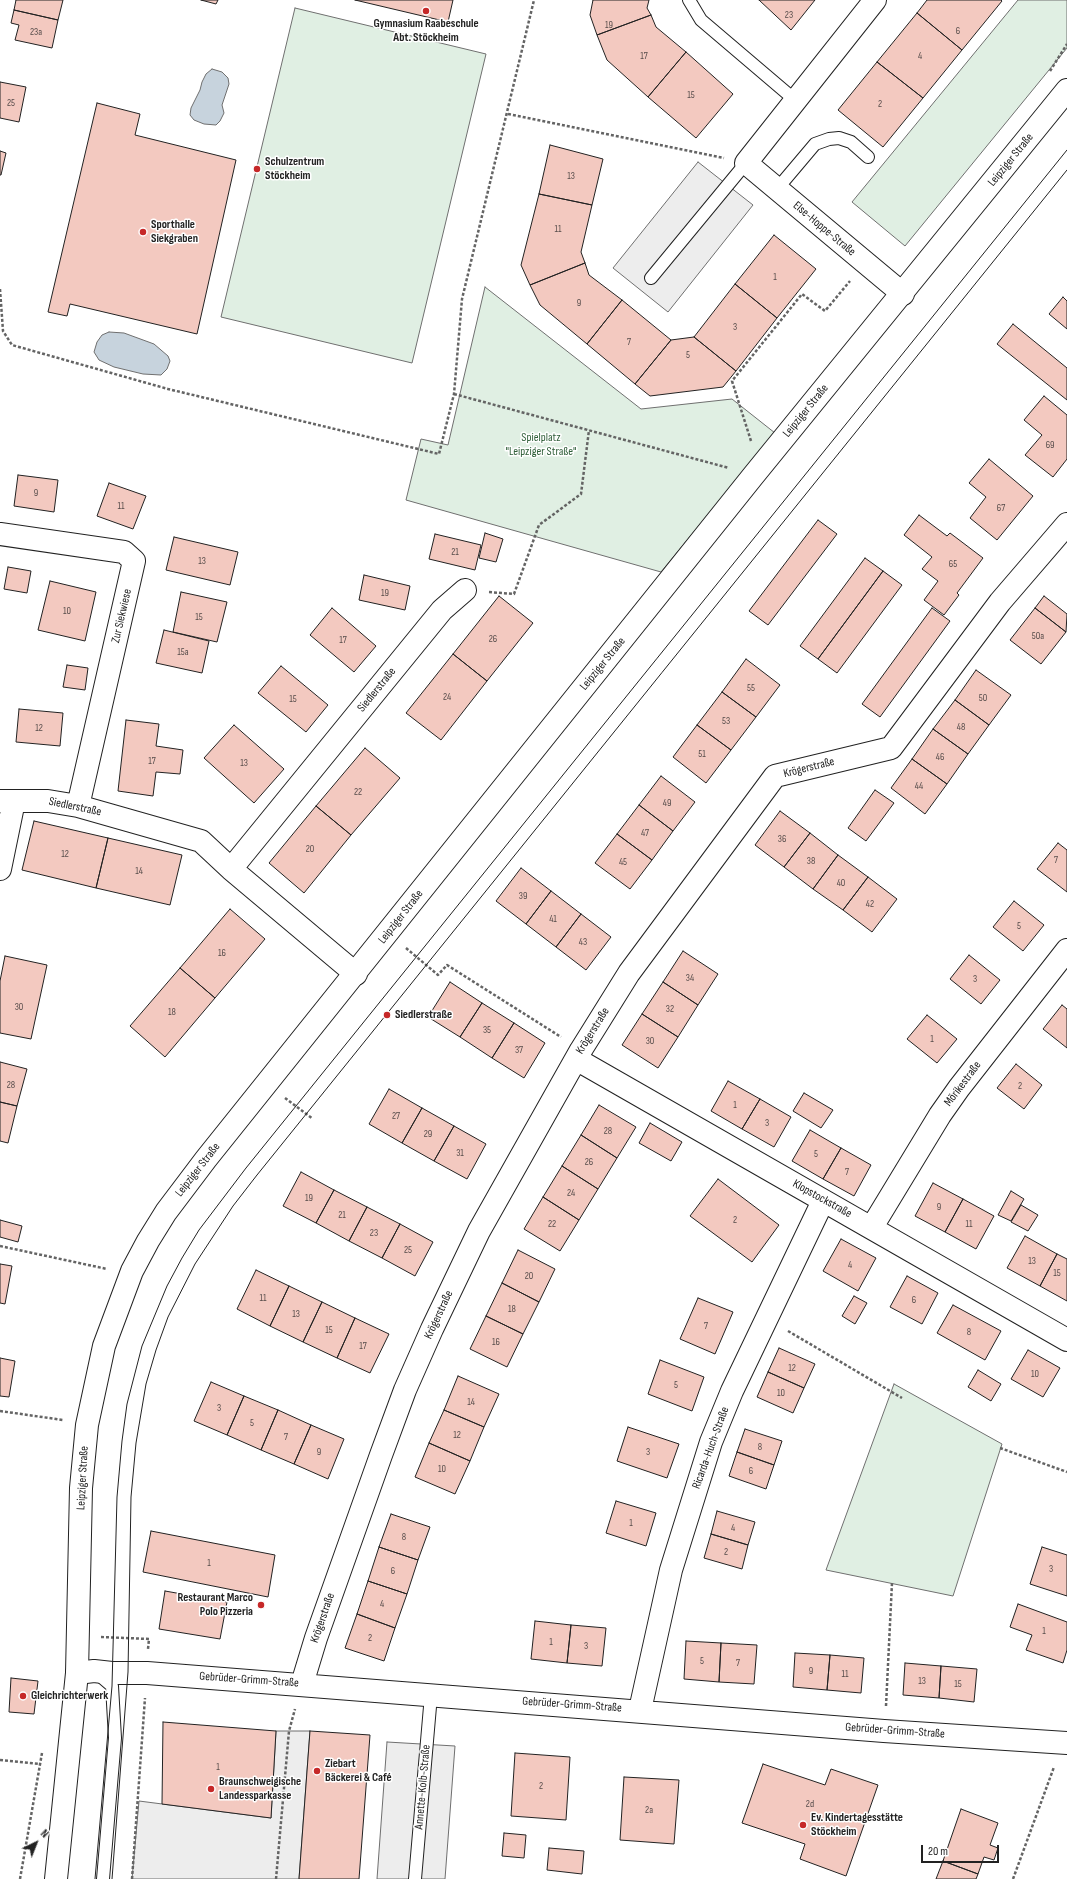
<!DOCTYPE html>
<html>
<head>
<meta charset="utf-8">
<style>
  body { margin:0 }
  #map { position:relative; width:1067px; height:1879px; overflow:hidden; background:#fff; font-family:"Sofia Sans Condensed",sans-serif }
  canvas { display:block }
  .north { position:absolute; left:16px; top:1823px; width:40px; height:40px; -webkit-text-stroke:3px #fff; paint-order:stroke; rotate:43deg; font-size:11px; font-weight:700; line-height:16px; text-align:center; color:#222 }
  .north::after { content:''; display:block; margin:auto; width:14px; height:18px; background:#222; clip-path:polygon(50% 0,100% 100%,50% 72%,0 100%) }
  .scale { position:absolute; left:921px; top:1845px; width:78px; height:18px; box-sizing:border-box; border:2px solid #222; border-top:0; padding-left:5px; font-size:12px; line-height:14px; white-space:nowrap; color:#222; -webkit-text-stroke:3px #fff; paint-order:stroke }
</style>
</head>
<body>
<div id="map">
<canvas width="1067" height="1879"></canvas>
<div class="north">N</div>
<div class="scale">20 m</div>
</div>
<script>
const c = document.querySelector('canvas').getContext('2d');
c.lineJoin = 'round';
function paint(path, color) { c.fillStyle = color; c.fill(path, 'evenodd'); }
const poly = rows => new Path2D(rows.map(r => 'M' + r).join(''));
function trace(path, color, width, dash) { c.strokeStyle = color; c.lineWidth = width; c.lineCap = dash ? 'butt' : 'round'; c.setLineDash(dash || []); c.stroke(path); }
function label(font, color, halo, rows, align = 'center') {
  c.font = font + ' "Sofia Sans Condensed",sans-serif'; c.lineWidth = 3; c.setLineDash([]); c.textBaseline = 'middle'; c.strokeStyle = halo; c.fillStyle = color; for (const [text, x, y, turn = 0] of rows) {
    c.save(); c.translate(x, y); c.rotate((+turn || 0) * Math.PI / 180); c.textAlign = isNaN(turn) ? turn : align; if (halo) c.strokeText(text, 0, 0); c.fillText(text, 0, 0); c.restore();
  }
}
const green = poly([
  [1018,0,1067,0,1067,48,905,246,852,202,1018,0],
  [295,8,486,54,412,363,221,317,295,8],
  [485,287,641,409,732,399,775,433,661,572,406,500,421,439,448,445,485,287],
  [894,1384,1002,1444,953,1596,826,1570,894,1384]
]);
paint(green, '#e0efe3');
trace(green, '#6f6f6f', 1);
const parking = poly([
  [698,162,753,205,668,312,613,268,698,162],
  [276,1731,310,1731,299,1879,132,1879,139,1801,271,1818,276,1731],
  [387,1742,455,1746,445,1879,377,1879,387,1742]
]);
paint(parking, '#ededed');
trace(parking, '#6f6f6f', 1);
const water = poly([
  [212,69,222,72,228,78,229,84,222,105,224,113,220,121,216,125,204,124,194,120,190,115,191,108,200,90,202,82,206,74,212,69],
  [109,332,124,333,154,344,168,356,170,361,167,369,161,375,143,374,114,367,99,360,94,352,97,342,102,335,109,332]
]);
paint(water, '#c7d3dd');
trace(water, '#6f6f6f', 1);
const building = poly([
  [16,0,63,0,58,20,14,10,16,0],
  [201,0,218,0,216,4,201,0],
  [355,0,453,0,448,22,355,0],
  [593,0,649,0,647,8,651,15,597,35,590,15,593,0],
  [759,0,815,0,791,30,759,0],
  [927,0,1001,0,1002,1,962,50,917,13,927,0],
  [14,10,58,20,52,48,15,40,19,25,11,23,14,10],
  [917,13,962,50,923,98,877,62,917,13],
  [651,15,656,27,686,52,648,97,607,60,597,35,651,15],
  [686,52,733,94,696,138,648,97,686,52],
  [877,62,923,98,883,147,838,110,877,62],
  [0,82,26,87,19,122,0,118,0,82],
  [97,103,140,114,135,135,236,160,197,334,70,304,67,316,48,312,97,103],
  [550,145,603,159,592,205,539,194,550,145],
  [0,151,6,153,1,175,0,175,0,151],
  [539,194,592,205,581,252,585,263,530,285,521,265,539,194],
  [774,235,816,269,777,318,735,284,774,235],
  [585,263,589,275,622,300,587,344,540,305,530,285,585,263],
  [735,284,777,318,736,371,694,337,735,284],
  [1063,297,1067,301,1067,329,1049,314,1063,297],
  [622,300,671,340,635,384,587,344,622,300],
  [1013,324,1067,368,1067,400,997,344,1013,324],
  [694,337,736,371,723,387,650,396,635,384,671,340,694,337],
  [1044,396,1067,415,1067,459,1053,477,1025,455,1042,435,1024,420,1044,396],
  [989,459,1033,496,997,540,970,518,986,497,969,483,989,459],
  [18,475,58,480,54,512,14,506,18,475],
  [109,483,146,496,133,529,97,516,109,483],
  [919,515,947,536,950,533,983,558,957,593,959,595,944,615,924,600,938,581,922,569,932,557,904,535,919,515],
  [818,520,837,534,768,625,749,611,818,520],
  [485,533,503,539,496,562,479,558,485,533],
  [435,534,481,545,475,570,429,559,435,534],
  [174,537,238,552,230,585,166,570,174,537],
  [865,558,883,571,818,659,800,646,865,558],
  [8,567,31,571,27,593,4,589,8,567],
  [883,571,902,585,837,673,818,659,883,571],
  [364,575,410,586,405,610,359,600,364,575],
  [50,581,96,592,85,641,38,630,50,581],
  [181,592,227,602,217,642,173,632,181,592],
  [499,596,533,623,487,681,453,654,499,596],
  [1044,596,1067,614,1066,632,1035,608,1044,596],
  [332,608,376,646,354,672,310,635,332,608],
  [932,608,950,621,880,717,862,704,932,608],
  [1035,608,1066,632,1041,664,1010,640,1035,608],
  [164,630,209,641,202,673,156,663,164,630],
  [453,654,487,681,441,740,406,713,453,654],
  [746,659,780,685,756,717,722,692,746,659],
  [67,665,88,668,85,690,63,687,67,665],
  [281,666,328,705,306,732,258,693,281,666],
  [976,670,1011,695,989,725,955,700,976,670],
  [722,692,756,717,731,750,697,725,722,692],
  [955,700,989,725,968,754,933,729,955,700],
  [19,709,63,713,60,746,16,742,19,709],
  [126,720,159,724,156,746,183,750,180,774,156,772,153,796,118,791,126,720],
  [234,725,284,769,254,803,204,758,234,725],
  [697,725,731,750,706,783,673,757,697,725],
  [933,729,968,754,947,784,912,759,933,729],
  [365,748,400,778,351,835,316,806,365,748],
  [912,759,947,784,925,814,891,788,912,759],
  [661,776,695,802,673,831,639,805,661,776],
  [875,790,894,803,866,841,848,828,875,790],
  [639,805,673,831,652,860,617,834,639,805],
  [316,806,351,835,304,893,269,863,316,806],
  [780,811,810,833,784,867,755,845,780,811],
  [34,821,108,838,96,888,22,870,34,821],
  [810,833,838,855,813,889,784,867,810,833],
  [617,834,652,860,630,889,595,863,617,834],
  [108,838,182,855,170,905,96,888,108,838],
  [1058,843,1067,850,1067,892,1037,869,1058,843],
  [838,855,868,877,843,910,813,889,838,855],
  [521,868,551,891,526,924,496,901,521,868],
  [868,877,897,899,872,932,843,910,868,877],
  [551,891,581,914,556,947,526,924,551,891],
  [1014,901,1044,925,1023,951,993,927,1014,901],
  [230,909,265,939,215,998,180,968,230,909],
  [581,914,611,937,586,970,556,947,581,914],
  [683,951,718,974,698,1005,663,982,683,951],
  [969,955,1000,980,981,1004,950,979,969,955],
  [5,956,47,965,31,1039,0,1033,0,981,5,956],
  [180,968,215,998,165,1057,130,1026,180,968],
  [450,982,482,1003,460,1037,428,1017,450,982],
  [663,982,698,1005,678,1037,642,1014,663,982],
  [482,1003,514,1023,492,1058,460,1037,482,1003],
  [1062,1005,1067,1009,1067,1048,1043,1029,1062,1005],
  [642,1014,678,1037,658,1068,622,1045,642,1014],
  [927,1015,957,1039,937,1063,907,1039,927,1015],
  [514,1023,545,1043,524,1078,492,1058,514,1023],
  [0,1062,27,1069,17,1106,0,1102,0,1062],
  [1016,1064,1042,1085,1024,1109,997,1088,1016,1064],
  [728,1081,760,1099,742,1129,711,1111,728,1081],
  [389,1089,422,1108,402,1143,369,1124,389,1089],
  [804,1093,833,1110,821,1128,793,1111,804,1093],
  [760,1099,791,1117,774,1147,742,1129,760,1099],
  [0,1102,17,1106,8,1143,0,1141,0,1102],
  [599,1105,636,1127,617,1158,581,1135,599,1105],
  [422,1108,454,1126,434,1161,402,1143,422,1108],
  [650,1123,682,1142,671,1161,639,1143,650,1123],
  [454,1126,486,1144,467,1179,434,1161,454,1126],
  [810,1130,841,1148,823,1179,792,1161,810,1130],
  [581,1135,617,1158,598,1189,562,1166,581,1135],
  [841,1148,871,1165,854,1196,823,1179,841,1148],
  [562,1166,598,1189,579,1220,543,1197,562,1166],
  [301,1172,334,1190,316,1223,283,1206,301,1172],
  [718,1179,779,1225,752,1262,690,1216,718,1179],
  [933,1183,963,1199,945,1232,915,1216,933,1183],
  [334,1190,367,1207,349,1241,316,1223,334,1190],
  [1011,1191,1024,1199,1011,1221,998,1215,1011,1191],
  [543,1197,579,1220,560,1251,524,1229,543,1197],
  [963,1199,994,1216,976,1249,945,1232,963,1199],
  [1021,1205,1038,1215,1028,1231,1011,1222,1021,1205],
  [367,1207,400,1224,382,1258,349,1241,367,1207],
  [0,1220,22,1226,18,1242,0,1237,0,1220],
  [400,1224,433,1242,415,1276,382,1258,400,1224],
  [1025,1236,1057,1254,1040,1286,1007,1268,1025,1236],
  [841,1239,876,1258,858,1291,823,1271,841,1239],
  [518,1250,555,1269,539,1302,502,1283,518,1250],
  [1057,1254,1067,1259,1067,1301,1040,1286,1057,1254],
  [0,1264,12,1266,5,1304,0,1303,0,1264],
  [256,1270,289,1286,270,1326,237,1309,256,1270],
  [907,1276,938,1293,922,1324,890,1307,907,1276],
  [502,1283,539,1302,523,1334,486,1316,502,1283],
  [289,1286,322,1302,303,1342,270,1326,289,1286],
  [854,1296,867,1303,855,1324,842,1316,854,1296],
  [698,1298,733,1312,715,1354,680,1339,698,1298],
  [322,1302,355,1318,337,1358,303,1342,322,1302],
  [953,1305,1001,1331,985,1360,937,1333,953,1305],
  [486,1316,523,1334,507,1367,470,1349,486,1316],
  [355,1318,389,1334,370,1373,337,1358,355,1318],
  [779,1348,815,1364,804,1388,768,1372,779,1348],
  [1028,1350,1060,1368,1043,1397,1011,1379,1028,1350],
  [0,1358,15,1361,9,1397,0,1396,0,1358],
  [660,1360,704,1377,692,1411,648,1394,660,1360],
  [978,1370,1001,1384,991,1401,968,1387,978,1370],
  [768,1372,804,1388,793,1413,757,1397,768,1372],
  [458,1376,499,1394,484,1427,444,1410,458,1376],
  [211,1382,244,1396,227,1435,194,1421,211,1382],
  [244,1396,278,1410,261,1450,227,1435,244,1396],
  [278,1410,311,1425,294,1464,261,1450,278,1410],
  [444,1410,484,1427,470,1461,429,1443,444,1410],
  [311,1425,344,1439,328,1479,294,1464,311,1425],
  [628,1427,679,1444,667,1478,617,1461,628,1427],
  [745,1429,782,1441,774,1465,737,1452,745,1429],
  [429,1443,470,1461,455,1494,415,1477,429,1443],
  [737,1452,774,1465,766,1489,729,1476,737,1452],
  [616,1501,656,1513,646,1546,606,1533,616,1501],
  [717,1511,755,1522,748,1545,711,1534,717,1511],
  [391,1514,430,1527,418,1560,379,1547,391,1514],
  [151,1531,275,1555,268,1597,143,1572,151,1531],
  [711,1534,748,1545,742,1569,704,1558,711,1534],
  [379,1547,418,1560,407,1594,368,1581,379,1547],
  [1042,1547,1067,1555,1067,1596,1030,1584,1042,1547],
  [368,1581,407,1594,395,1628,357,1614,368,1581],
  [165,1591,227,1602,220,1639,159,1629,165,1591],
  [1018,1604,1067,1622,1067,1650,1063,1663,1026,1650,1032,1635,1010,1627,1018,1604],
  [357,1614,395,1628,384,1661,345,1648,357,1614],
  [535,1621,571,1625,567,1663,531,1659,535,1621],
  [571,1625,606,1628,602,1666,567,1663,571,1625],
  [686,1641,721,1643,719,1682,684,1679,686,1641],
  [721,1643,757,1645,754,1684,719,1682,721,1643],
  [795,1653,830,1655,827,1690,793,1687,795,1653],
  [830,1655,864,1658,861,1693,827,1690,830,1655],
  [905,1663,941,1666,939,1698,903,1695,905,1663],
  [941,1666,977,1669,974,1702,939,1698,941,1666],
  [11,1678,38,1681,34,1714,9,1712,11,1678],
  [163,1722,276,1731,271,1818,162,1804,163,1722],
  [310,1731,370,1735,359,1879,299,1879,310,1731],
  [515,1753,570,1757,566,1820,511,1816,515,1753],
  [763,1764,825,1785,831,1769,878,1785,846,1876,800,1859,805,1844,742,1823,763,1764],
  [624,1777,679,1780,674,1844,620,1840,624,1777],
  [961,1809,998,1823,990,1845,998,1848,994,1860,984,1857,978,1874,943,1861,961,1809],
  [504,1833,526,1835,524,1858,502,1856,504,1833],
  [549,1848,584,1851,582,1874,547,1870,549,1848],
  [943,1861,978,1874,976,1879,936,1879,943,1861]
]);
paint(building, '#f3c9c0');
trace(building, '#222', 1);
const service = poly([
  [689,0,701,20,795,100],
  [777,189,815,144,829,139,839,138,851,142,868,157],
  [651,278,746,163],
  [98,1674,112,1686,115,1738,103,1879],
  [415,1879,431,1695]
]);
const minor = poly([
  [875,0,746,163,903,294],
  [0,534,124,552,134,561,78,806],
  [0,801,48,801,78,806,201,841,231,869,356,974],
  [0,869,14,801],
  [231,869,442,610,465,590],
  [576,1059,1067,1340],
  [872,1227,940,1115,959,1088,1067,950],
  [77,1673,94,1671,112,1673,147,1673,884,1731,1067,1743],
  [302,1684,316,1638,381,1455,405,1390,432,1329,479,1231,581,1050,629,973,775,776,891,748,1000,602,1067,524],
  [640,1710,671,1570,711,1442,732,1391,823,1201]
]);
const tertiary = poly([
  [56,1879,77,1673,81,1488,87,1425,104,1346,132,1271,148,1241,166,1212,206,1159,753,476,1067,90]
]);
trace(service, '#222', 14);
trace(minor, '#222', 24);
trace(tertiary, '#222', 24);
trace(poly([
  [1050,71,1067,44],
  [508,114,724,158],
  [0,289,3,331,12,345,168,389,439,454,454,394,462,299,534,0],
  [454,394,729,468],
  [751,441,732,381,802,294,825,311,850,281],
  [489,592,514,594,539,525,581,494,589,430],
  [406,948,438,975,447,965,561,1037],
  [285,1098,313,1119],
  [0,1246,107,1269],
  [788,1331,902,1398],
  [0,1411,63,1420],
  [1000,1448,1067,1472],
  [101,1637,149,1639,148,1649],
  [886,1706,892,1583],
  [0,1760,40,1764],
  [20,1879,42,1753],
  [132,1879,145,1698],
  [276,1879,289,1731,295,1709],
  [1013,1879,1054,1767]
]), '#646464', 2.5, [3, 2]);
trace(service, '#fff', 12);
trace(minor, '#fff', 22);
trace(tertiary, '#fff', 22);
trace(poly([
  [95,1879,112,1686,117,1497,122,1441,127,1404,142,1346,167,1286,182,1258,199,1230,246,1168,1067,150],
  [112,1879,128,1672,131,1497,136,1443,146,1384,156,1350,168,1317,195,1264,233,1206,257,1175,1067,170]
]), '#222', 1);
for (const [x, y, r, color] of [
  [426,11,4,"#c62828"],
  [257,169,4,"#c62828"],
  [143,232,4,"#c62828"],
  [387,1015,4,"#c62828"],
  [261,1605,4,"#c62828"],
  [23,1696,4,"#c62828"],
  [317,1771,4,"#c62828"],
  [211,1789,4,"#c62828"],
  [803,1825,4,"#c62828"]
]) { const dot = new Path2D(); dot.arc(x, y, r, 0, 2 * Math.PI); c.fillStyle = color; c.fill(dot); trace(dot, '#fff', 1.5); }
label('10px', '#564c4a', null, [
  ["23",789,15],
  ["19",609,25],
  ["6",958,31],
  ["23a",36,32],
  ["17",644,56],
  ["4",920,56],
  ["15",691,95],
  ["25",11,103],
  ["2",880,104],
  ["13",571,176],
  ["11",558,229],
  ["1",775,277],
  ["9",579,303],
  ["3",735,327],
  ["7",629,342],
  ["5",688,355],
  ["69",1050,445],
  ["9",36,493],
  ["11",121,506],
  ["67",1001,508],
  ["21",455,552],
  ["13",202,561],
  ["65",953,564],
  ["19",385,593],
  ["10",67,611],
  ["15",199,617],
  ["50a",1038,636],
  ["26",493,639],
  ["17",343,640],
  ["15a",183,652],
  ["55",751,688],
  ["24",447,697],
  ["50",983,698],
  ["15",293,699],
  ["53",726,721],
  ["48",961,727],
  ["12",39,728],
  ["51",702,754],
  ["46",940,757],
  ["17",152,761],
  ["13",244,763],
  ["44",919,786],
  ["22",358,792],
  ["49",667,803],
  ["47",645,833],
  ["36",782,839],
  ["20",310,849],
  ["12",65,854],
  ["7",1056,860],
  ["38",811,861],
  ["45",623,862],
  ["14",139,871],
  ["40",841,883],
  ["39",523,896],
  ["42",870,904],
  ["41",553,919],
  ["5",1019,926],
  ["43",583,942],
  ["16",222,953],
  ["34",690,978],
  ["3",975,979],
  ["30",19,1007],
  ["32",670,1009],
  ["18",172,1012],
  ["35",487,1030],
  ["1",932,1039],
  ["30",650,1041],
  ["37",519,1050],
  ["28",11,1085],
  ["2",1020,1086],
  ["1",735,1105],
  ["27",396,1116],
  ["3",767,1123],
  ["28",608,1131],
  ["29",428,1134],
  ["31",460,1153],
  ["5",816,1154],
  ["26",589,1162],
  ["7",847,1172],
  ["24",571,1193],
  ["19",309,1198],
  ["9",939,1207],
  ["21",342,1215],
  ["2",735,1220],
  ["22",552,1224],
  ["11",969,1224],
  ["23",374,1233],
  ["25",408,1250],
  ["13",1032,1261],
  ["4",850,1265],
  ["15",1057,1273],
  ["20",529,1276],
  ["11",263,1298],
  ["6",914,1300],
  ["18",512,1309],
  ["13",296,1314],
  ["7",706,1326],
  ["15",329,1330],
  ["8",969,1332],
  ["16",496,1342],
  ["17",363,1346],
  ["12",792,1368],
  ["10",1035,1374],
  ["5",676,1385],
  ["10",781,1393],
  ["14",471,1402],
  ["3",219,1408],
  ["5",252,1423],
  ["12",457,1435],
  ["7",286,1437],
  ["8",760,1447],
  ["9",319,1452],
  ["3",648,1452],
  ["10",442,1469],
  ["6",751,1471],
  ["1",631,1523],
  ["4",733,1528],
  ["8",404,1537],
  ["2",726,1552],
  ["1",209,1563],
  ["3",1051,1569],
  ["6",393,1571],
  ["4",382,1604],
  ["1",1044,1631],
  ["2",370,1638],
  ["1",551,1642],
  ["3",586,1646],
  ["5",702,1661],
  ["7",738,1663],
  ["9",811,1671],
  ["11",845,1674],
  ["13",922,1681],
  ["15",958,1684],
  ["1",218,1767],
  ["2",541,1786],
  ["2d",810,1804],
  ["2a",649,1810]
]);
label('bold 12px', '#222', '#fff', [
  ["Gymnasium Raabeschule",426,24,"center"],
  ["Abt. Stöckheim",426,38,"center"],
  ["Schulzentrum",265,162],
  ["Stöckheim",265,176],
  ["Sporthalle",151,225],
  ["Siekgraben",151,239],
  ["Siedlerstraße",395,1015],
  ["Restaurant Marco",253,1598,"right"],
  ["Polo Pizzeria",253,1612,"right"],
  ["Gleichrichterwerk",31,1696],
  ["Ziebart",325,1764],
  ["Bäckerei & Café",325,1778],
  ["Braunschweigische",219,1782],
  ["Landessparkasse",219,1796],
  ["Ev. Kindertagesstätte",811,1818],
  ["Stöckheim",811,1832]
], 'left');
label('12px', '#222', '#fff', [
  ["Leipziger Straße",1011,160,-51],
  ["Else-Hoppe-Straße",824,229,40],
  ["Leipziger Straße",806,411,-51],
  ["Zur Siekwiese",122,616,-77],
  ["Leipziger Straße",603,664,-51],
  ["Siedlerstraße",377,690,-51],
  ["Krögerstraße",809,768,-14],
  ["Siedlerstraße",75,807,12],
  ["Leipziger Straße",401,917,-52],
  ["Krögerstraße",593,1031,-58],
  ["Mörikestraße",963,1084,-53],
  ["Leipziger Straße",198,1170,-52],
  ["Klopstockstraße",822,1199,29],
  ["Krögerstraße",439,1315,-65],
  ["Ricarda-Huch-Straße",711,1448,-70],
  ["Leipziger Straße",83,1478,-87],
  ["Krögerstraße",323,1618,-71],
  ["Gebrüder-Grimm-Straße",249,1680,4],
  ["Gebrüder-Grimm-Straße",572,1705,4],
  ["Gebrüder-Grimm-Straße",895,1731,4],
  ["Annette-Kolb-Straße",423,1787,-85]
]);
label('12px', '#2f5e38', '#fff', [
  ["Spielplatz",541,438],
  ["\"Leipziger Straße\"",541,452]
]);
</script>
</body>
</html>
